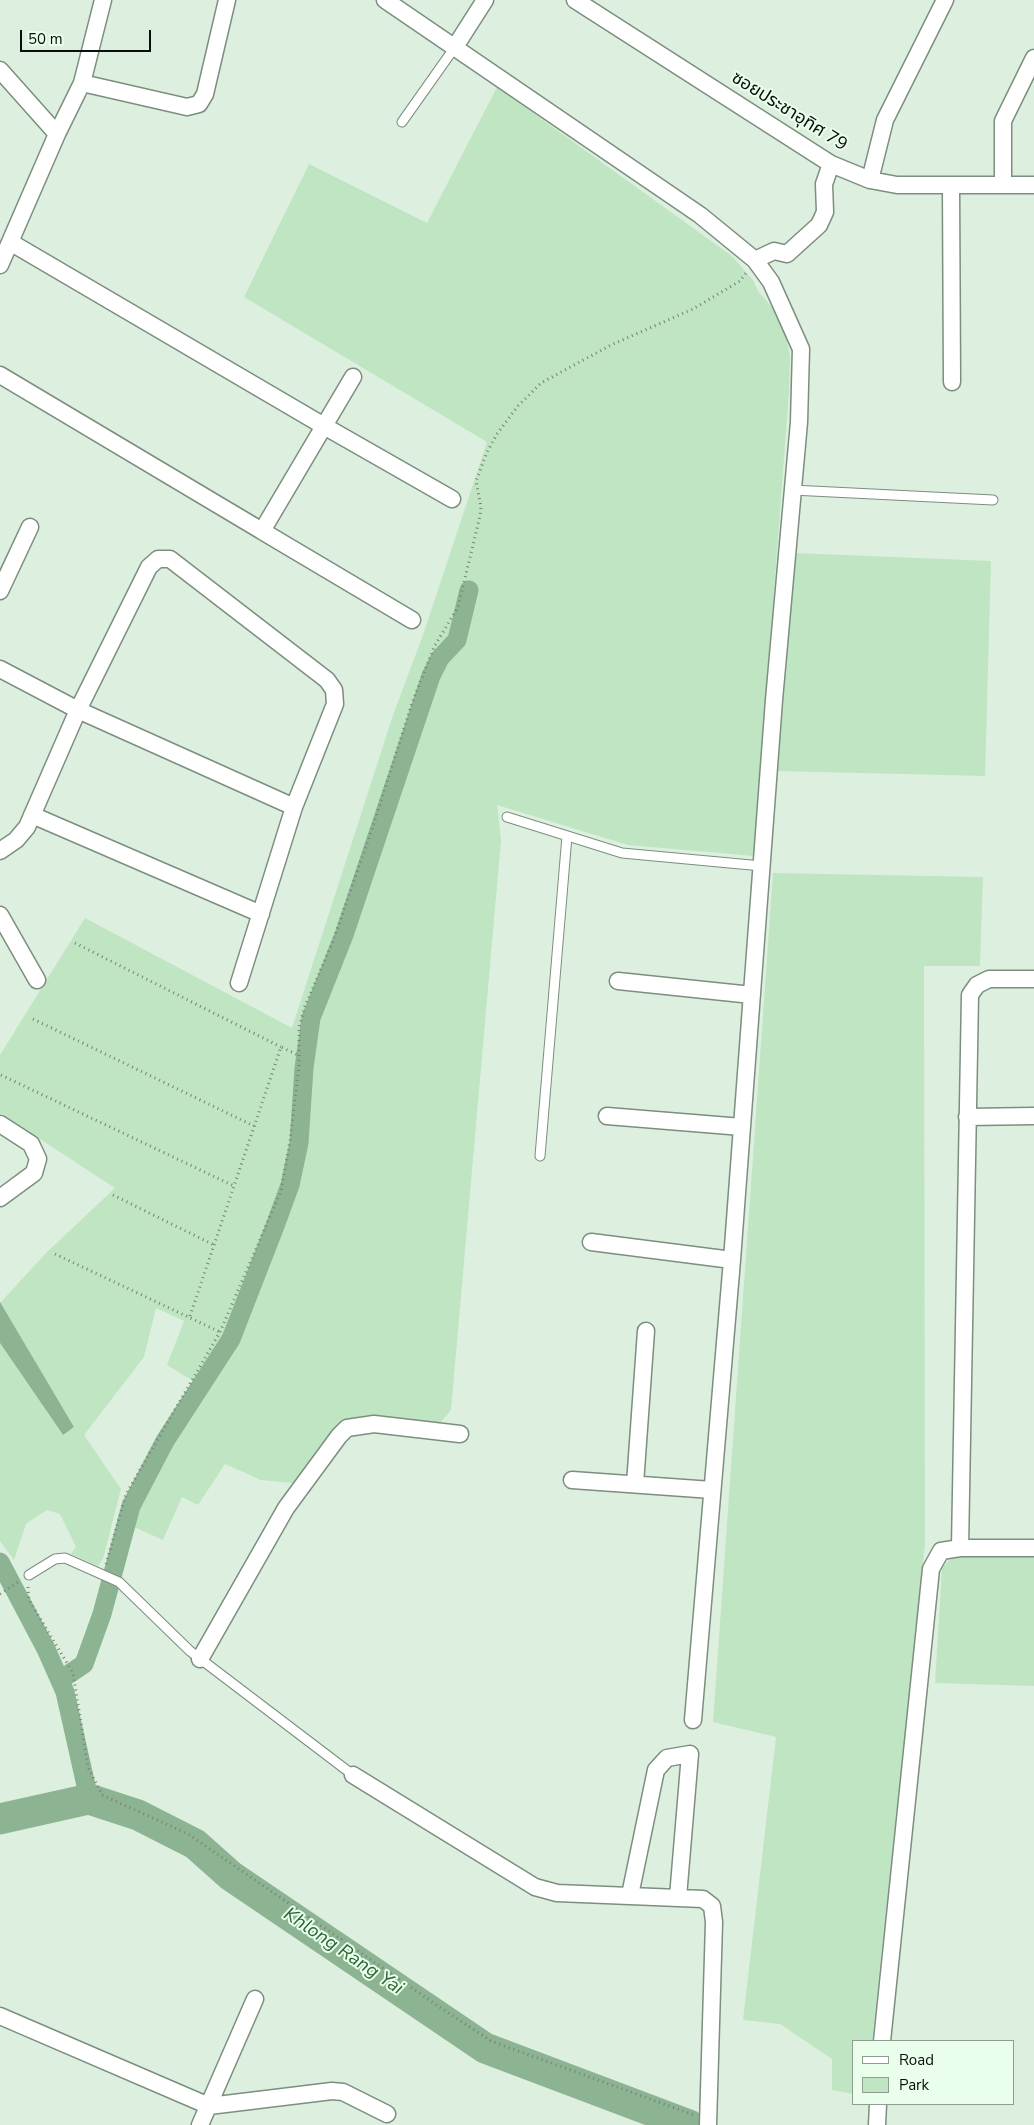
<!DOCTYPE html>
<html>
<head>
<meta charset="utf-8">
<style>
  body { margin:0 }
  #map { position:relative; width:1034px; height:2125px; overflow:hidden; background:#ddf0df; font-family:"Nunito Sans",sans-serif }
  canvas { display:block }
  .legend { position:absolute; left:852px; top:2040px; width:162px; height:65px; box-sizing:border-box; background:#eafeec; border:1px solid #909e92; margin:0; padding:6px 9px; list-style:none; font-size:15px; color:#090f0a }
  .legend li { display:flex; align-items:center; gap:10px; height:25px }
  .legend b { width:25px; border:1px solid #909e92 }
  .scale { position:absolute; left:20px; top:30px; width:131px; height:22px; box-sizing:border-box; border:2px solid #090f0a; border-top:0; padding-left:6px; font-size:15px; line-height:18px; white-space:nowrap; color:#090f0a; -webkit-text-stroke:4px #eafeec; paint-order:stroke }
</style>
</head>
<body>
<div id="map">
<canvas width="1034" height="2125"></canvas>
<ul class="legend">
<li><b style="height:6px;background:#fff"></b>Road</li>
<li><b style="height:14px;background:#bfe5c3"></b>Park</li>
</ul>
<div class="scale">50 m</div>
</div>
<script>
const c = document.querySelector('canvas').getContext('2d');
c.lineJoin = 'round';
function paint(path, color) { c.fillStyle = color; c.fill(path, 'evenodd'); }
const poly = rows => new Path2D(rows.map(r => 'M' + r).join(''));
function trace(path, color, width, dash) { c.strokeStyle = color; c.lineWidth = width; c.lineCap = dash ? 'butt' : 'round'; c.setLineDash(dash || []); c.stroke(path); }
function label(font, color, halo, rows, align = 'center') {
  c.font = font + ' "Nunito Sans","Noto Sans Thai",sans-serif'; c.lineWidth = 4; c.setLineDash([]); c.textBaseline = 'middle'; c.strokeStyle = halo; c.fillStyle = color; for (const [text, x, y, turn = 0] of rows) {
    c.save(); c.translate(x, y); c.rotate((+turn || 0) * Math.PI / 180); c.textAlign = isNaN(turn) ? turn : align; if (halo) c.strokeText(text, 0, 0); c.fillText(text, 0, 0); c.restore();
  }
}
paint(poly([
  [497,87,732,256,753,280,758,291,771,306,785,333,790,356,789,392,754,856,628,845,497,805,501,840,451,1410,440,1423,375,1419,331,1435,293,1483,261,1480,225,1464,198,1505,182,1497,163,1540,123,1522,137,1483,198,1384,167,1365,184,1321,156,1308,144,1357,84,1435,121,1489,103,1559,98,1566,71,1554,76,1547,60,1514,47,1510,26,1524,14,1560,0,1541,0,1343,62,1434,74,1427,0,1303,46,1253,115,1188,0,1113,0,1055,85,918,292,1028,393,715,423,635,487,442,244,297,309,164,427,223],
  [795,553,991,561,985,776,777,771],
  [773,873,983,877,980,966,924,966,925,1544,872,2041,853,2041,853,2094,832,2090,832,2059,780,2024,743,2020,776,1737,713,1722],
  [1034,1553,1034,1686,935,1683,942,1568,953,1556]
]), '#bfe5c3');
paint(poly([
  [0,1302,74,1427,63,1435,0,1343]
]), '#8db492');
trace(poly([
  [0,1562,46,1649,65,1692,89,1799],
  [60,1680,84,1664,102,1614,131,1506,165,1441,231,1339,275,1226,290,1185,299,1143,304,1068,311,1018,344,935,431,676,440,658,457,640,469,590]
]), '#8db492', 19);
trace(poly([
  [0,1819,89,1799,138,1815,195,1844,231,1876,485,2048,689,2125]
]), '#8db492', 31);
const lane = poly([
  [402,122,455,47],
  [792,490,993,500],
  [507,817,622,853,762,866],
  [540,1156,567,836],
  [29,1575,55,1559,65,1558,119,1582,190,1651,353,1775]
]);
const street = poly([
  [385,0,700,215,755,260,771,282,801,349,799,422,774,700,732,1260,693,1720],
  [575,0,831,164,870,180,897,185,1034,185],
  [455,47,485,0],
  [0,70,57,134],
  [82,83,187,107,199,104,205,94,227,0],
  [870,180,885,120,945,0],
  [951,185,952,382],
  [1003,185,1003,121,1034,58],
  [10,242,324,426,452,499],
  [755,260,774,251,787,254,819,225,825,212,824,184,831,164],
  [0,265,57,134,82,83,103,0],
  [0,375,262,531,353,377],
  [262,531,412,620],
  [0,591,30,527],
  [0,669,78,710,294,807],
  [32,815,261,914],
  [0,851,16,840,27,827,78,710,149,567,158,559,170,559,327,680,334,690,335,704,294,807,239,983],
  [0,915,37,980],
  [618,981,752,995],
  [607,1116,742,1127],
  [967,1117,1034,1116],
  [0,1124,31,1144,38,1159,34,1173,0,1198],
  [591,1242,732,1260],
  [572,1480,712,1490],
  [635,1484,646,1331],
  [960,1548,970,995,977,985,989,979,1034,979],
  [200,1659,286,1508,339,1436,347,1428,374,1424,460,1434],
  [353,1775,535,1887,557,1893,703,1899,712,1906,714,1922,708,2125],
  [630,1895,656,1770,667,1758,690,1754,678,1897],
  [0,2016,209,2106,332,2091,343,2092,387,2114],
  [882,2041,931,1569,941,1551,960,1548,1034,1548],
  [200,2125,255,1999],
  [877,2125,878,2104]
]);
trace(lane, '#7c8e7e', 11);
trace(street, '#7c8e7e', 19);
trace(poly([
  [75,943,281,1047],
  [33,1019,254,1126],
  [1,1075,234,1186],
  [113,1195,214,1245],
  [55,1254,220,1332],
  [190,1316,281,1047,298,1055],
  [106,1564,126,1494,220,1332,281,1191,290,1141,299,1065,299,1027,305,1006,333,941,372,829,412,703,434,647,458,607,480,516,481,507,476,481,487,452,497,434,518,406,541,383,611,345,693,309,740,281,746,273],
  [28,1587,29,1600,73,1673,88,1767,102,1795,188,1834,441,2008,491,2041,694,2115],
  [0,1594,20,1581]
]), '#768277', 3, [1, 4]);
trace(lane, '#fff', 9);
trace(street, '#fff', 16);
label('18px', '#090f0a', '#eafeec', [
  ["ซอยประชาอุทิศ 79",789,112,32]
]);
label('italic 19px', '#2c6538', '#eafeec', [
  ["Khlong Rang Yai",343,1952,34]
]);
</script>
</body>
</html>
